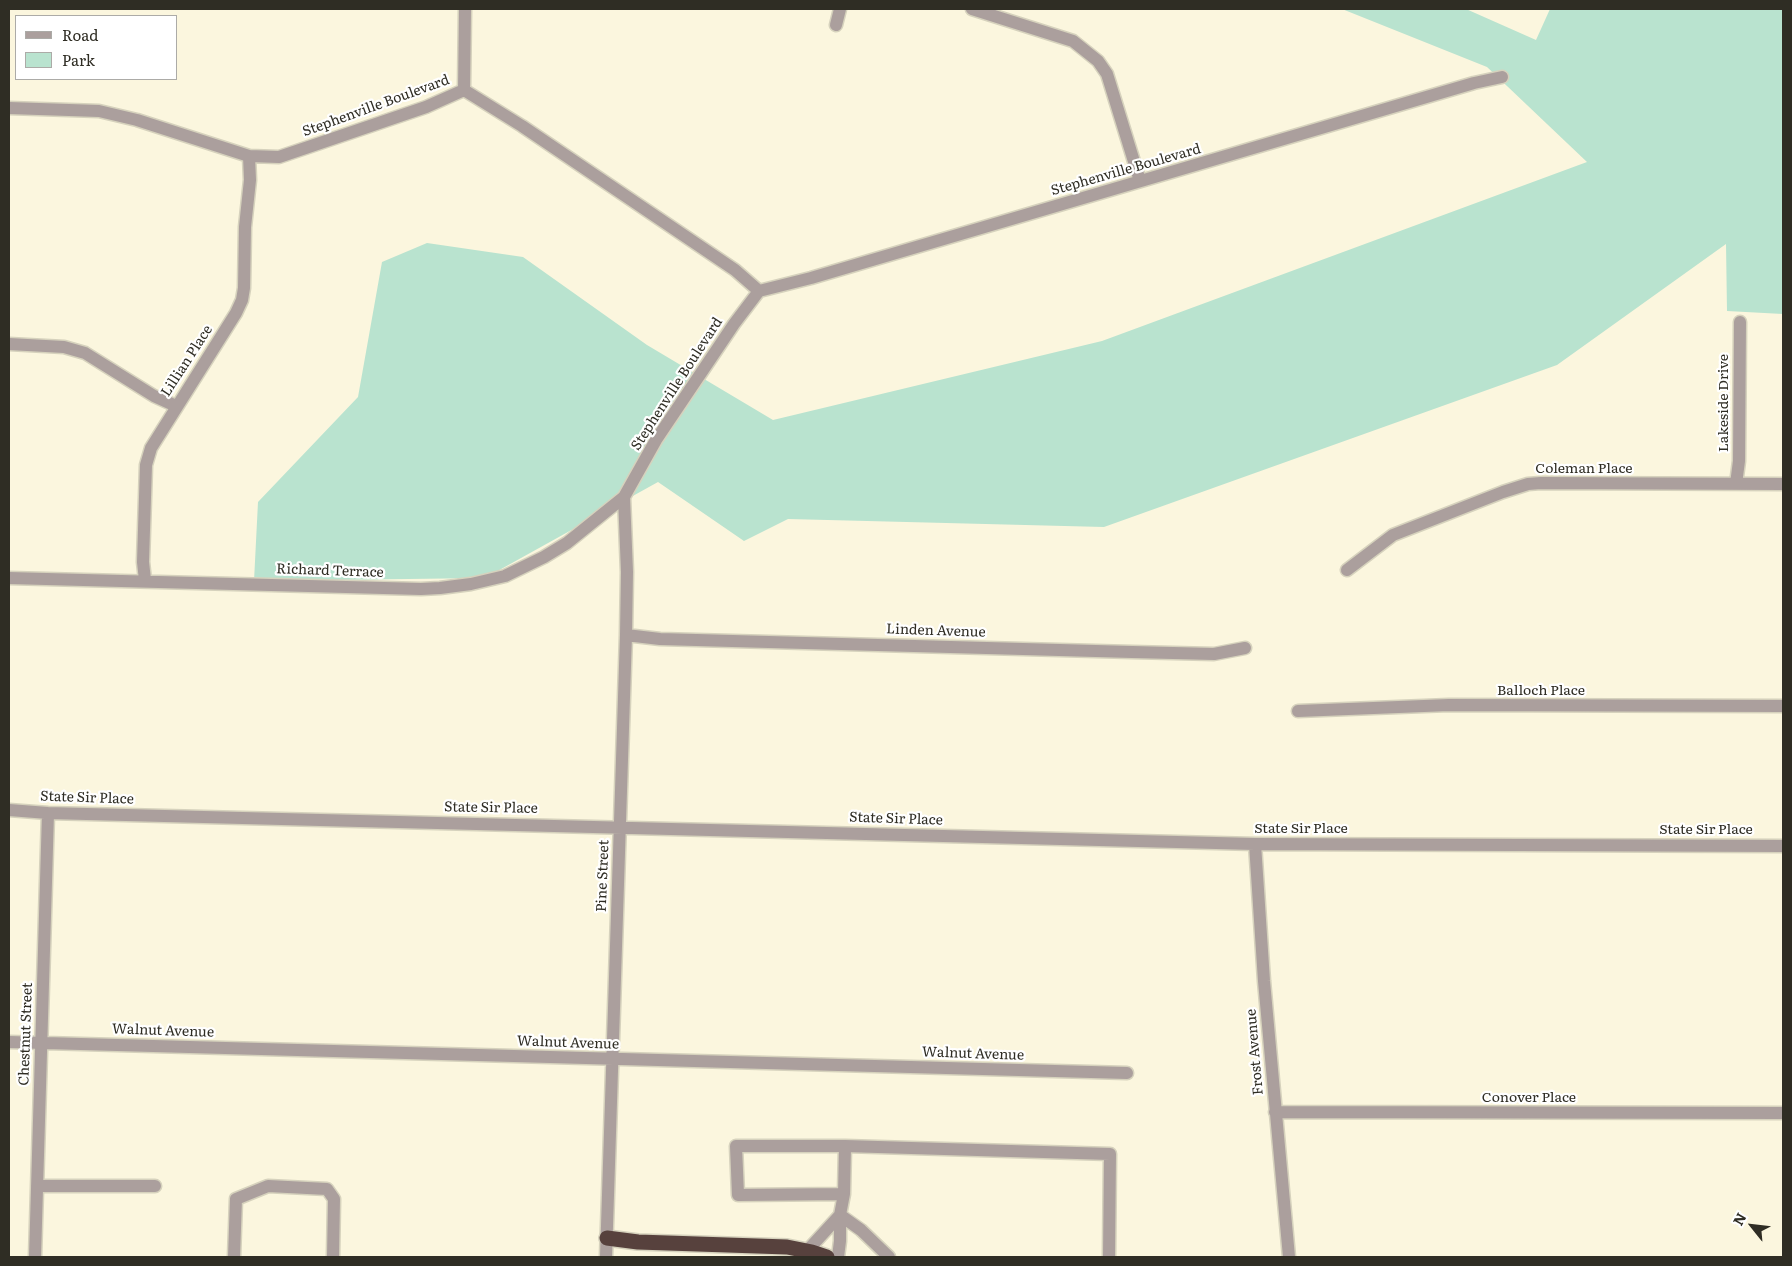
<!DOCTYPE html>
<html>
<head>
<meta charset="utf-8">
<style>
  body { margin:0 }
  #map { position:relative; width:1792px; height:1266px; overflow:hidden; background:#fbf6de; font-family:Literata,serif }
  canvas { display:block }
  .frame { position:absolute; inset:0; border:10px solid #2f2d24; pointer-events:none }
  .legend { position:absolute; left:15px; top:15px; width:162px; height:65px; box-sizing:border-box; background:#fff; border:1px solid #acaba7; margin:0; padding:6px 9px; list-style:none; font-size:15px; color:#2f2d24 }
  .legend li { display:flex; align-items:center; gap:10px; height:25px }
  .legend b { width:25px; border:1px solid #acaba7 }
  .north { position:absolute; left:1727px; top:1201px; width:50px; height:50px; -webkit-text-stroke:4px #fff; paint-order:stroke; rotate:299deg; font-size:14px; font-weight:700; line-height:20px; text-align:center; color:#2f2d24 }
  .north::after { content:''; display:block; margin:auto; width:18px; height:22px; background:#2f2d24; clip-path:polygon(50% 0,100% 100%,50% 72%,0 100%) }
</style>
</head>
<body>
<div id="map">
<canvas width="1792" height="1266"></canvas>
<div class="frame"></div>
<ul class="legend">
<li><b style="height:6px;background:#ab9f9d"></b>Road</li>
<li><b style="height:14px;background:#b9e3cf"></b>Park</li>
</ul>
<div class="north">N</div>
</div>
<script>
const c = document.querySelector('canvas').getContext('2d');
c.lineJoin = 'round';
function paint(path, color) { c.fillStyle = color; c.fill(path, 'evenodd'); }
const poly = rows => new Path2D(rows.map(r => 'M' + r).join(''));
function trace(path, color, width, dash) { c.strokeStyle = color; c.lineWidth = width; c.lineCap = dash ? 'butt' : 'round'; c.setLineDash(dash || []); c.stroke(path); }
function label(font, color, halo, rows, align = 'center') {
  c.font = font + ' Literata,serif'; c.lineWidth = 4.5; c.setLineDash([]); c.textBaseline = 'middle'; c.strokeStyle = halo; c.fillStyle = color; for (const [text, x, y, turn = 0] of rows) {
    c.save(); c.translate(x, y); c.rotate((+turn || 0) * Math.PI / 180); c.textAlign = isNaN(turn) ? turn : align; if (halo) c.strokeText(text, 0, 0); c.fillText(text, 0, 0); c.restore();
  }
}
paint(poly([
  [1342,9,1466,9,1536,40,1550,9,1783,9,1783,314,1727,311,1726,244,1557,365,1104,527,788,519,744,541,658,482,485,578,254,581,258,502,358,397,382,262,427,243,523,257,647,345,773,420,1102,341,1587,162,1487,67]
]), '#b9e3cf');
const minor = poly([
  [972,9,1073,41,1098,61,1107,74,1140,181],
  [836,25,840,9],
  [464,90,465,9],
  [9,108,99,111,137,120,249,156,279,157,426,107,464,90,522,126,735,270,759,291],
  [9,344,64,347,85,353,154,396,176,406],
  [1736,484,1739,461,1740,322],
  [1347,570,1393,535,1503,492,1528,484,1541,483,1783,484],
  [9,578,421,589,440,588,471,584,505,576,544,557,567,543,624,497,656,440,734,324,759,291,811,278,1474,83,1502,77],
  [145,580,143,562,146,465,151,448,236,313,242,300,244,288,245,227,250,180,249,156],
  [626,635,660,639,1132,652,1214,654,1245,648],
  [1298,711,1449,705,1783,706],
  [9,810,48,813,1255,844,1783,846],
  [1255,844,1264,981,1289,1257],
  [9,1042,1127,1073],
  [1275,1112,1783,1113],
  [37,1186,155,1186],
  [844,1194,845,1146],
  [840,1215,861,1230,889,1257],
  [807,1251,840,1215],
  [35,1257,48,813],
  [234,1257,236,1199,268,1186,327,1189,334,1199,333,1257],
  [606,1257,626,635,627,572,624,497],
  [838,1257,840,1241,840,1215,844,1194,738,1195,736,1146,845,1146,1110,1154,1109,1257]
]);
const highway = poly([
  [607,1238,638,1242,787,1247,812,1252,827,1257]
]);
trace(minor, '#d6d2bd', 15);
trace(highway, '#d6d2bd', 18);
trace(minor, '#ab9f9d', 12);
trace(highway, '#57413d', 15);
label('14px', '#2f2d24', '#fff', [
  ["Stephenville Boulevard",376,106,-20],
  ["Stephenville Boulevard",1126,170,-16],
  ["Lillian Place",187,361,-57],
  ["Stephenville Boulevard",677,384,-57],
  ["Lakeside Drive",1724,403,-90],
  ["Coleman Place",1584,469],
  ["Richard Terrace",330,571,2],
  ["Linden Avenue",936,631,2],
  ["Balloch Place",1541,691],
  ["State Sir Place",87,798,2],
  ["State Sir Place",491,808,1],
  ["State Sir Place",896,819,2],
  ["State Sir Place",1301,829],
  ["State Sir Place",1706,830],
  ["Pine Street",603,876,-88],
  ["Walnut Avenue",163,1031,2],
  ["Chestnut Street",26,1034,-88],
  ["Walnut Avenue",568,1043,2],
  ["Frost Avenue",1255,1052,-95],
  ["Walnut Avenue",973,1054,2],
  ["Conover Place",1529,1098]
]);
</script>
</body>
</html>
